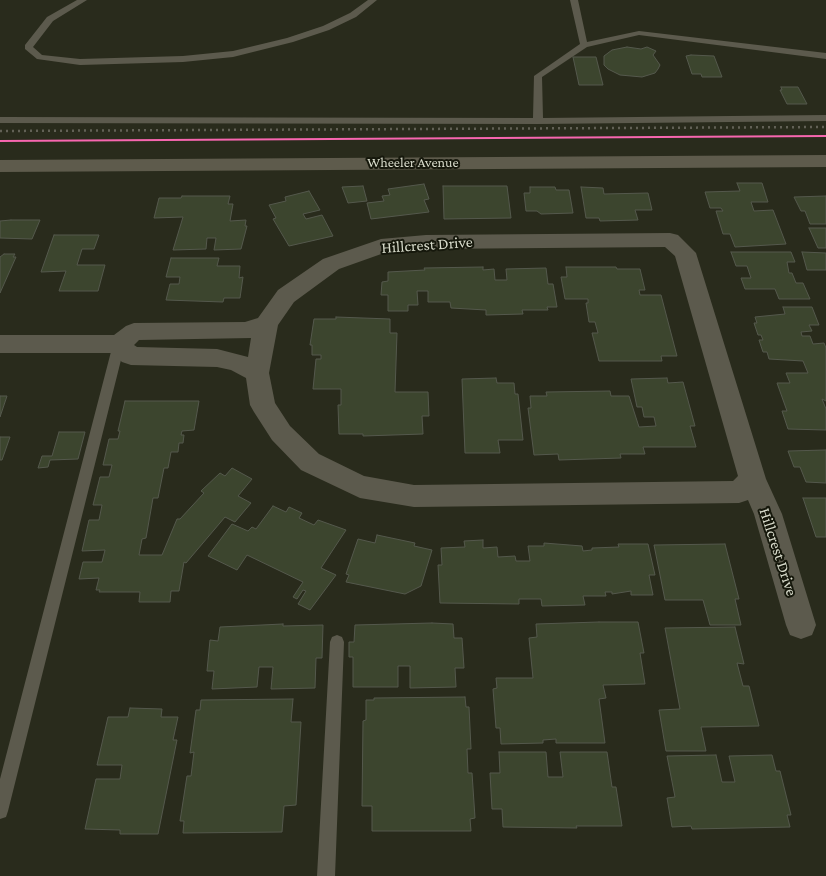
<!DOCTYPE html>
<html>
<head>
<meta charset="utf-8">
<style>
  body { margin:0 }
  canvas { display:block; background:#292b1c }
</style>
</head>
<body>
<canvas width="826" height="876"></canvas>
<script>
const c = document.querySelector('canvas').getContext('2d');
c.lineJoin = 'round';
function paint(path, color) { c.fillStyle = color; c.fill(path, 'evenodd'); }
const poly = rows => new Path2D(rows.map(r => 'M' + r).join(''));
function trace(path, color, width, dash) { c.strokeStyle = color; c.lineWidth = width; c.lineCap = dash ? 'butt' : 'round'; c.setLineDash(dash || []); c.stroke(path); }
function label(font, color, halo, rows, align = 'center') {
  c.font = font + ' "Crimson Pro",serif'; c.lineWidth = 4; c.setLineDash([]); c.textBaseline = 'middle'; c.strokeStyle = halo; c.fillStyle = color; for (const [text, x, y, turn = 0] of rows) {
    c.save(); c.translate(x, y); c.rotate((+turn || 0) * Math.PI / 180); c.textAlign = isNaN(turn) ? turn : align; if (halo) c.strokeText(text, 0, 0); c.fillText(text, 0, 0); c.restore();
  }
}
const building = poly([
  [627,47,641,49,647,47,656,51,653,55,660,65,658,69,655,73,642,77,620,75,608,69,604,65,604,56,612,50,627,47],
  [691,55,714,56,722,77,702,77,701,74,692,74,686,56,691,55],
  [573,57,596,57,603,85,579,85,573,57],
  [781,87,798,87,807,104,787,104,780,90,782,90,781,87],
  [737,183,762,183,768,202,751,202,754,211,773,210,786,244,735,247,730,234,723,234,716,211,723,211,721,208,710,208,705,192,740,191,737,183],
  [424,184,429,199,424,200,429,212,371,219,367,203,384,201,382,196,390,195,388,189,424,184],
  [363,186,367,201,348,203,342,187,363,186],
  [443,186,507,186,511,218,444,219,443,186],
  [530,187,555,187,556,190,569,190,573,213,541,214,537,211,526,211,524,193,530,193,530,187],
  [581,187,603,188,604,194,648,193,652,210,635,210,638,220,600,221,599,218,586,218,581,187],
  [309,191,320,210,303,214,306,219,322,215,333,236,289,246,273,219,276,218,269,205,286,201,285,197,309,191],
  [182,196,230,196,228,204,233,204,230,221,246,220,245,226,247,226,241,249,214,250,216,238,207,238,206,249,173,250,183,217,154,218,159,198,181,198,182,196],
  [826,196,826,224,810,224,805,211,801,211,794,197,826,196],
  [11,220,40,220,32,239,0,238,0,221,11,220],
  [809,228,826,228,826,248,818,248,809,228],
  [54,235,99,235,94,249,82,249,77,265,105,265,98,291,59,291,66,271,41,272,54,235],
  [731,252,791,252,795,262,787,262,789,273,792,273,796,283,803,283,810,299,779,299,775,289,745,289,741,278,751,278,747,266,736,266,731,252],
  [802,252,826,253,826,270,807,270,802,252],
  [4,254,15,254,13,257,16,257,0,293,0,257,4,254],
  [171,258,219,258,217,266,240,266,239,278,243,277,240,298,224,298,223,302,166,300,170,284,179,284,180,277,166,277,171,258],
  [483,267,483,270,494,269,495,280,507,280,506,269,546,268,548,284,553,284,557,307,547,307,548,310,522,310,523,314,486,315,486,310,451,308,450,302,428,302,428,291,417,291,418,305,408,305,408,311,388,311,388,295,381,295,382,282,388,281,388,272,425,270,424,268,483,267],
  [566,267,616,267,617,269,640,269,645,290,639,290,640,295,661,295,677,356,661,356,662,361,599,361,592,333,598,333,595,322,589,322,586,303,588,303,588,299,565,299,561,277,567,277,566,267],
  [783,307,812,307,819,325,809,325,812,331,801,332,802,336,810,336,813,344,824,343,826,348,826,401,822,399,826,409,826,430,788,429,782,411,787,411,777,383,790,383,786,373,808,373,803,361,769,359,767,352,763,352,759,340,763,340,761,335,758,335,754,323,757,323,755,317,785,314,783,307],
  [336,317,390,319,390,333,397,333,395,392,428,392,429,416,422,416,423,434,363,436,363,434,339,434,338,405,341,405,341,389,313,389,316,359,321,359,321,355,312,355,312,345,310,345,314,319,336,319,336,317],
  [496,378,497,383,514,383,515,394,518,394,523,440,498,440,500,453,465,453,462,379,496,378],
  [667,378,668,383,683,382,695,426,690,426,696,447,643,447,645,454,620,454,621,458,559,460,558,454,534,455,528,408,531,408,530,396,547,396,546,392,610,391,611,396,629,396,639,427,656,426,654,417,644,417,642,407,637,407,631,379,667,378],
  [0,396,7,396,0,417,0,396],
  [125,401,199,401,194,430,182,431,181,435,184,435,183,443,179,443,178,452,171,452,168,468,164,468,158,498,153,498,146,538,142,539,139,555,162,555,177,519,180,519,204,493,201,491,220,473,225,476,232,468,252,479,238,496,251,503,235,522,225,517,186,563,184,562,179,591,171,591,170,602,139,602,140,592,99,592,100,590,96,590,99,578,79,579,83,562,102,562,105,550,82,551,89,520,99,520,102,505,93,505,100,477,109,477,112,465,103,465,109,439,118,439,120,431,118,431,125,401],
  [59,432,85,432,78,459,50,460,48,467,38,468,42,456,52,456,59,432],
  [0,437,10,437,2,460,0,460,0,437],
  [826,450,826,483,806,482,800,467,794,467,788,451,826,450],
  [803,498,826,498,826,537,816,537,803,498],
  [273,506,286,512,289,507,302,513,299,518,314,525,318,520,346,530,321,568,336,575,310,610,298,604,306,591,303,590,297,599,293,597,303,582,247,555,237,570,208,556,232,524,248,531,252,527,256,529,273,506],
  [377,535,415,543,414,546,432,550,421,586,405,594,346,582,349,575,346,574,358,539,375,543,377,535],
  [483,540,483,548,497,547,498,557,515,556,516,561,530,561,528,546,544,546,544,543,582,546,583,551,592,550,592,548,619,547,618,544,648,544,655,575,649,575,653,595,631,595,631,591,612,594,612,592,605,592,606,596,583,596,585,605,542,606,541,599,519,599,519,604,440,603,438,565,442,565,441,548,465,547,464,541,483,540],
  [725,544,739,599,735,599,741,625,710,625,703,600,665,600,654,545,725,544],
  [599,622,638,622,644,653,640,653,645,684,603,685,606,698,599,699,605,743,556,743,556,739,543,740,543,743,501,744,500,728,496,728,493,689,497,688,496,678,533,678,529,638,537,637,536,624,599,622],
  [432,623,453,624,454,638,462,638,464,668,455,668,456,687,410,688,410,666,398,666,398,687,353,687,353,657,349,657,349,642,354,642,355,625,432,623],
  [283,624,283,626,323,625,322,658,316,658,315,688,271,689,273,667,259,667,257,687,212,689,214,671,207,671,210,640,218,641,220,627,283,624],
  [735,627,744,664,737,663,743,686,749,686,759,726,701,727,706,751,666,751,659,710,680,709,665,628,735,627],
  [465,697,466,707,469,707,471,749,467,749,468,773,472,773,475,818,470,819,471,831,372,831,372,806,362,806,363,721,366,720,366,700,374,700,374,698,465,697],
  [293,699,291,722,301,722,296,805,284,806,282,832,183,833,184,821,180,821,187,776,191,776,194,752,190,753,196,710,200,710,201,700,293,699],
  [130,708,162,709,161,717,178,717,173,740,177,740,158,834,120,834,120,830,85,829,96,779,120,779,122,765,97,765,108,717,128,717,130,708],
  [499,752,546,752,548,777,563,777,560,752,607,752,612,787,616,787,622,826,576,826,577,828,503,827,502,809,492,809,490,773,500,773,499,752],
  [716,755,722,782,735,782,729,756,772,755,776,771,780,771,791,815,787,815,790,827,692,829,691,826,672,827,667,798,675,797,667,756,716,755]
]);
paint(building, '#3c452e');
trace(building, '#54584c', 1);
paint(poly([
  [77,0,87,0,53,21,33,47,42,55,80,59,183,56,233,51,287,38,323,26,350,13,368,0,377,0,356,17,329,30,293,42,233,57,183,62,80,65,37,59,25,49,25,45,47,17,77,0],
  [570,0,578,0,587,42,639,31,826,53,826,59,639,35,587,47,542,77,543,118,826,115,826,121,538,124,0,123,0,117,533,118,534,76,580,44,570,0],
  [119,340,125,344,8,811,6,817,0,819,0,779,113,344,119,340],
  [337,635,342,637,344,642,335,876,317,876,330,642,332,637,337,635]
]), '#5c5a4d');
paint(poly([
  [670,233,678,235,696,253,766,479,782,514,816,625,812,635,801,639,790,635,786,625,754,514,748,500,739,503,414,507,360,498,301,470,272,440,254,412,250,405,246,378,231,370,217,367,131,365,122,362,113,353,0,353,0,335,114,335,126,326,134,323,245,322,258,318,278,290,323,259,381,239,426,235,670,233],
  [665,247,675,256,738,476,733,481,414,485,364,476,319,454,290,426,275,403,269,373,278,325,294,302,339,269,384,253,426,249,665,247],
  [251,338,248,357,217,349,137,347,134,345,139,340,251,338]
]), '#5c5a4d');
paint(poly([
  [826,155,826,167,0,172,0,160,826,155]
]), '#5e5b4c');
trace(poly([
  [0,131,826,127]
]), '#626156', 2.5, [2, 4]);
paint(poly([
  [826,135,826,137,0,142,0,140,826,135]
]), '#f766af');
label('14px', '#d8dbcb', '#16180c', [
  ["Wheeler Avenue",413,163]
]);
label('16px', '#d8dbcb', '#16180c', [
  ["Hillcrest Drive",427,245,-4],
  ["Hillcrest Drive",778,552,72]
]);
</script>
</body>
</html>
